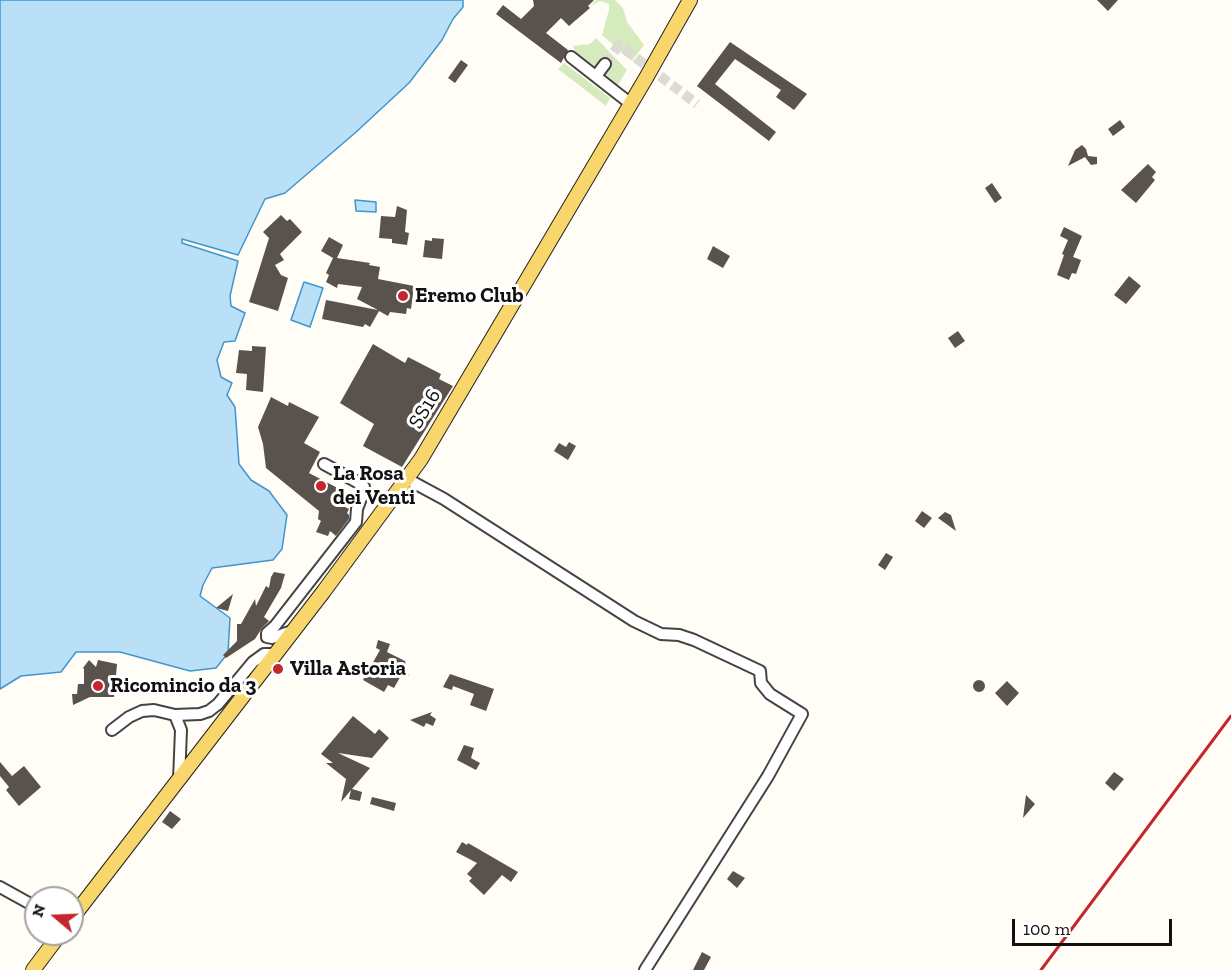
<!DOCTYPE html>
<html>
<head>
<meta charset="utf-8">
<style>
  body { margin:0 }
  #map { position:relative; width:1231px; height:970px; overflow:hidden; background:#fffdf5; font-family:"Zilla Slab",serif }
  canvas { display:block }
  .north { position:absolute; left:24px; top:886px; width:60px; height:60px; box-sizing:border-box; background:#fff; border:2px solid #a0a0a0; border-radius:50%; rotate:289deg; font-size:16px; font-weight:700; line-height:24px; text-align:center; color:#111 }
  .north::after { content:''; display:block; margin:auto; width:21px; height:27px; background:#c4262e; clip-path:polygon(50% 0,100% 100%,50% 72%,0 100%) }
  .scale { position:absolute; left:1012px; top:919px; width:160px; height:27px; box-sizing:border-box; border:3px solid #111; border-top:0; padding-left:8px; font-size:18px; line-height:21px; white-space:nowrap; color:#111; -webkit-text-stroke:4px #fff; paint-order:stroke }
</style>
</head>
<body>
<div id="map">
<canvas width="1231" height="970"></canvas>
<div class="north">N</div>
<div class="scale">100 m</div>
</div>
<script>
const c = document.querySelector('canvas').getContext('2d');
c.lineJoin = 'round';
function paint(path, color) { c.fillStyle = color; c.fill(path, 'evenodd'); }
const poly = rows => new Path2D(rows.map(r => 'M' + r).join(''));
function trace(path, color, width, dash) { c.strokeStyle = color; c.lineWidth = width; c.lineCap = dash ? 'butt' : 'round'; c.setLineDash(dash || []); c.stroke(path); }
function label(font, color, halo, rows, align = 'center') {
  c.font = font + ' "Zilla Slab",serif'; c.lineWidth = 6; c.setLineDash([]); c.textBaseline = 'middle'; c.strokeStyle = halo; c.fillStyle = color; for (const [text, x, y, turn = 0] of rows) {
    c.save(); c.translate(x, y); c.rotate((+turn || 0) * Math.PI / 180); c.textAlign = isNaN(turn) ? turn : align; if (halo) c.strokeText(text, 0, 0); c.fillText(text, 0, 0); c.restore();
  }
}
paint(poly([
  [596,0,615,0,623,8,627,22,644,45,632,61,602,35,609,10,609,4,600,1,590,6],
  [596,38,627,70,616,88,603,78,609,67,601,62,594,69,577,55,573,46,590,44],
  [564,63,610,98,606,106,558,69]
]), '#d5ebbd');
const water = poly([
  [0,0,463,0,463,7,453,19,442,40,409,83,355,133,285,193,265,199,238,255,182,239,182,243,238,261,230,296,231,306,245,313,235,341,224,342,217,360,221,377,232,383,227,395,235,407,239,464,251,480,269,491,287,515,282,549,273,560,212,568,203,585,200,596,230,618,228,653,216,668,190,671,120,652,76,652,61,672,21,676,0,689,0,0],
  [355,200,376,202,376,212,356,211,355,200],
  [304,282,323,288,310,327,291,320,304,282]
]);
paint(water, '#b9e0f7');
trace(water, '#3f96cf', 1.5);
paint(poly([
  [533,0,594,0,588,6,590,8,569,26,561,18,546,33,568,50,561,63,496,14,503,5,521,19,534,6],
  [1097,0,1118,0,1108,11],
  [730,42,807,94,794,110,776,97,781,90,735,59,715,84,776,132,769,141,697,86],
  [461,60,468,65,455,83,448,78],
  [1120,120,1125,127,1113,136,1108,129],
  [1082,145,1086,149,1088,156,1097,157,1097,164,1091,165,1085,157,1068,166,1075,150],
  [1148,164,1156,172,1152,177,1155,180,1136,203,1121,190],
  [992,183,1002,198,995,203,985,188],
  [397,206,407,210,405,232,409,233,407,245,392,243,392,239,379,238,381,216,395,217],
  [281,215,287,221,290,219,302,232,280,254,284,260,275,265,281,275,288,278,278,311,249,302,269,238,263,232],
  [1064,227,1082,236,1073,257,1081,260,1076,274,1072,273,1069,280,1057,275,1064,255,1062,254,1068,240,1060,236],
  [329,237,343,245,337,258,370,263,369,265,380,267,378,279,414,286,411,309,407,308,406,314,390,312,388,316,379,311,370,327,365,324,363,327,322,319,326,300,378,310,357,299,362,287,338,284,337,288,326,282,329,275,326,273,333,258,321,251],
  [432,238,444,239,442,259,423,257,425,240,432,241],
  [713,246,730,256,723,268,707,259],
  [1129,276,1141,286,1126,304,1114,295],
  [958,331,965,341,955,348,948,338],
  [373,344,405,363,408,357,441,374,439,379,453,386,402,467,363,446,374,424,340,403],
  [252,346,266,347,263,392,246,390,247,374,236,373,239,350,252,351],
  [271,397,288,406,289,402,319,417,304,443,320,452,309,473,349,494,343,506,349,509,347,513,349,515,349,519,336,536,330,531,328,536,316,532,321,521,318,519,319,511,266,468,263,444,258,427],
  [569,442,576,446,568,460,554,451,559,443,566,447],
  [922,511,932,518,924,528,915,521],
  [945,512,951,515,956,531,938,518],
  [886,553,893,557,885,570,878,565],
  [274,572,285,574,281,588,264,617,269,621,262,628,255,639,226,658,223,655,237,641,237,624,241,624,255,599,256,606,266,586,269,588,271,577],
  [233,594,228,611,216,608],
  [378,640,390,644,387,652,405,661,409,676,403,672,394,688,388,685,384,692,363,680,380,650,376,648],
  [89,660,96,667,98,660,117,664,114,697,90,697,73,705,72,694,77,694,78,684,84,684,84,669,83,668],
  [450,674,494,689,486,711,470,705,474,694,453,686,452,690,443,687],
  '973 686a6 6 0 1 1 12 0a6 6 0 1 1-12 0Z',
  [1007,681,1019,693,1007,706,995,693],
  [432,712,430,715,436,719,433,726,426,723,424,727,410,720],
  [353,716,375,734,379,729,389,738,372,758,338,753,370,768,352,789,362,792,360,801,349,799,351,790,341,802,346,779,326,763,333,763,321,754],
  [464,745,474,748,471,758,480,763,476,770,457,760],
  [0,762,12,776,24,766,41,787,19,806,6,790,9,787,0,776],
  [1114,772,1124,779,1114,791,1105,783],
  [1026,795,1035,804,1023,818],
  [372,797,396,803,394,811,370,804],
  [170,811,181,819,172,829,162,822],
  [462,842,467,845,468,843,518,872,511,882,502,875,484,895,469,881,472,878,467,874,477,863,456,852],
  [733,871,745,878,737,888,727,879],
  [702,952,711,957,704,970,693,970]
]), '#5a524d');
trace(poly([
  [605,64,619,45,697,104]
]), '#dbdad3', 10, [10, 5]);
const minor = poly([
  [571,57,631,104],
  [596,76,605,64],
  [407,479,444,499,634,621,661,634,679,635,694,640,760,671,761,683,770,694,802,714,768,776,645,970],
  [292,631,272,638,267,637,267,633,275,626,356,522,357,509,363,493,364,487,359,483,324,464],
  [175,715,181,730,179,780],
  [112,730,129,717,142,711,154,710,175,715,200,714,209,711,218,704,253,662,264,654,275,654],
  [0,887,36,907]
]);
const major = poly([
  [72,918,324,591,421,459,646,78,690,0],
  [33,970,60,934]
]);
trace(minor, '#444', 14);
trace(major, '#222', 16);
trace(minor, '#fff', 10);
trace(major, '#f9d66b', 14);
trace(poly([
  [1041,970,1231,716]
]), '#c4262e', 3);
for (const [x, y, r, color] of [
  [403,296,6,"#c4262e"],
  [321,486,6,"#c4262e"],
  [278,669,6,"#c4262e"],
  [98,686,6,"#c4262e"]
]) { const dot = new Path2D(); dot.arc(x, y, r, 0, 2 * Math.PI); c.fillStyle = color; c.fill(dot); trace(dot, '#fff', 2); }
label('bold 21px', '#111', '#fff', [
  ["Eremo Club",415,296],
  ["La Rosa",333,474],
  ["dei Venti",333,498],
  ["Villa Astoria",290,669],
  ["Ricomincio da 3",110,686]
], 'left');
label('21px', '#111', '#fff', [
  ["SS16",425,409,-59]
]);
</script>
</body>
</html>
